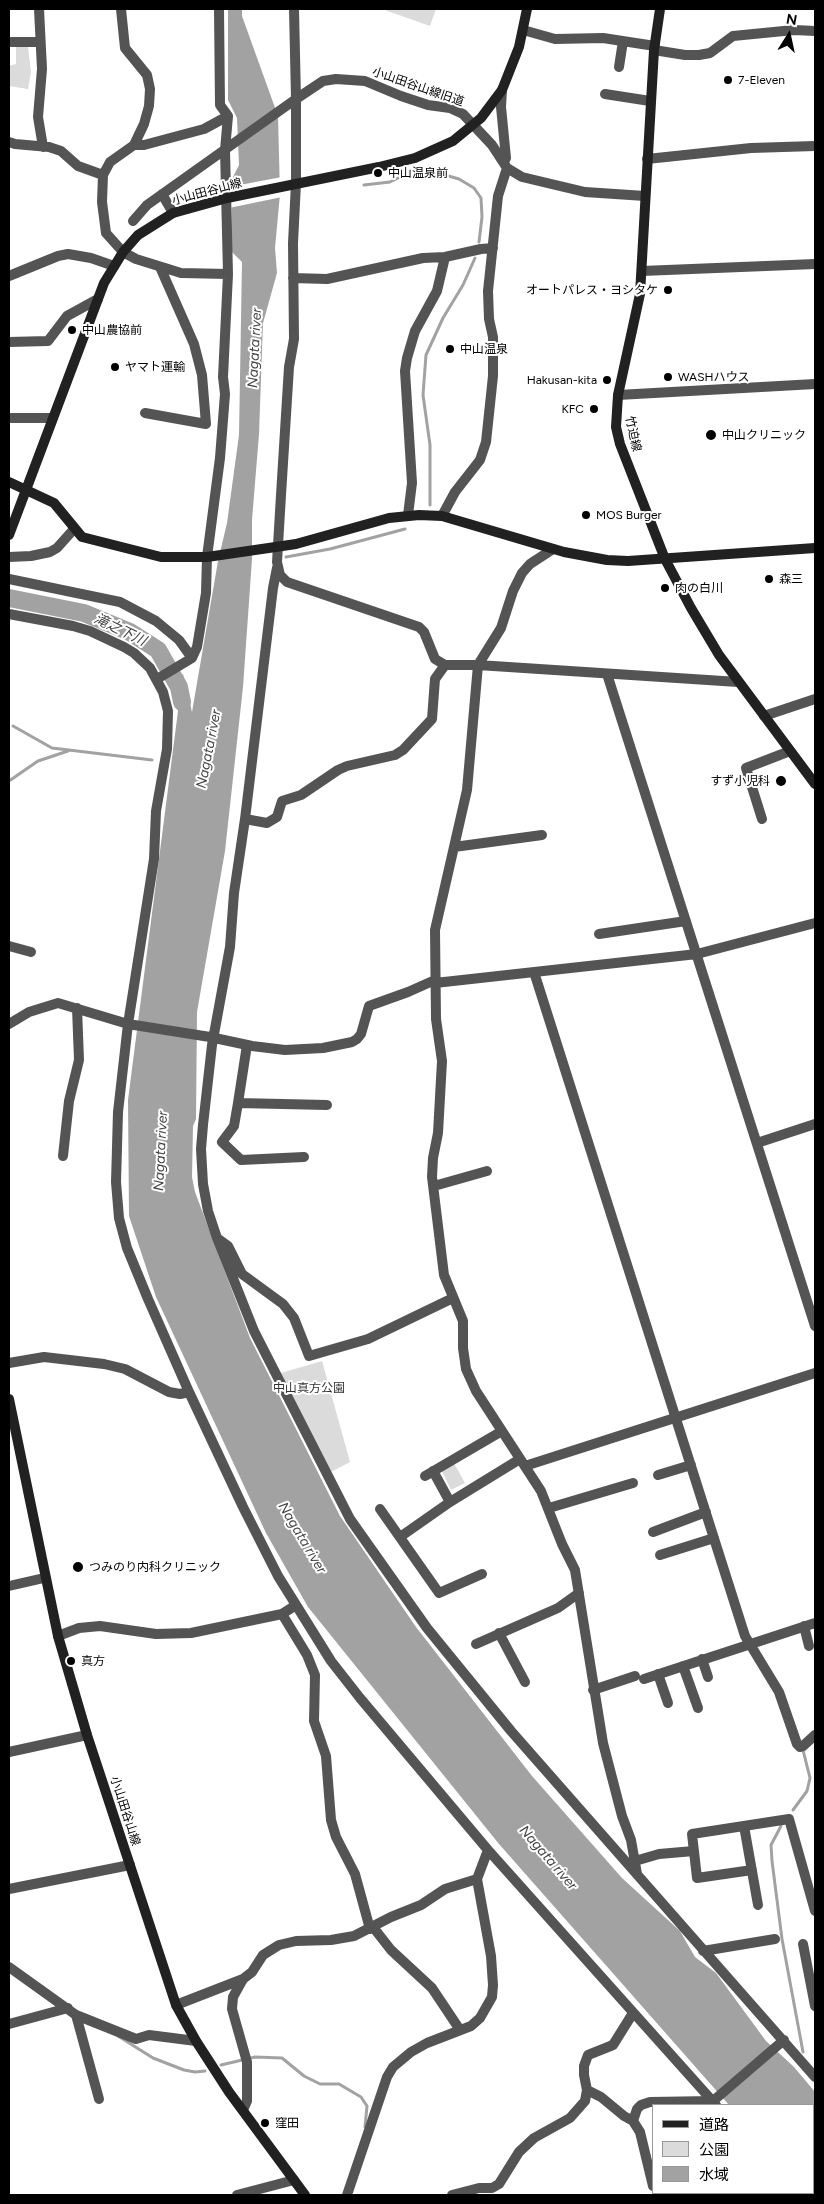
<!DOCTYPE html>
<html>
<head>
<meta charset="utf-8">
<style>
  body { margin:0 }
  #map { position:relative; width:824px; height:2204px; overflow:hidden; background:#fff; font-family:Figtree,"Noto Sans JP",sans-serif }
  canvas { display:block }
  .frame { position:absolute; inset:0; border:10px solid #000; pointer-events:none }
  .legend { position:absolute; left:652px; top:2104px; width:162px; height:90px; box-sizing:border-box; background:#fff; border:1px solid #999; margin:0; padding:6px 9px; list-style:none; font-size:15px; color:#000 }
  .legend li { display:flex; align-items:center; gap:10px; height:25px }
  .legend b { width:25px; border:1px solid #999 }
  .north { position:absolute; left:764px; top:10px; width:50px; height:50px; -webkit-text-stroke:4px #fff; paint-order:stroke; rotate:10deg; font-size:14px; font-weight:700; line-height:20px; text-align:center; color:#000 }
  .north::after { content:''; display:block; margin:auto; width:18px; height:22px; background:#000; clip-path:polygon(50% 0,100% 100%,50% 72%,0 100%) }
</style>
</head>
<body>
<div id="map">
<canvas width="824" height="2204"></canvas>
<div class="frame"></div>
<ul class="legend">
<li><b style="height:6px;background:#212121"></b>道路</li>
<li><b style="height:14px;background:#dbdbdb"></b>公園</li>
<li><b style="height:14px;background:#a2a2a2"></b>水域</li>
</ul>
<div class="north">N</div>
</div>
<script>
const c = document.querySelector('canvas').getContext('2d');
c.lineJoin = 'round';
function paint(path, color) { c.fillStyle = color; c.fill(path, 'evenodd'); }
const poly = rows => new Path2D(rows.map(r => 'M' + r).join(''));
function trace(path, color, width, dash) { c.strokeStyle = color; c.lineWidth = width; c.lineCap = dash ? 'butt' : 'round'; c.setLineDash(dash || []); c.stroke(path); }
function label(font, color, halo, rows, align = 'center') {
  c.font = font + ' Figtree,"Noto Sans JP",sans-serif'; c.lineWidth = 4; c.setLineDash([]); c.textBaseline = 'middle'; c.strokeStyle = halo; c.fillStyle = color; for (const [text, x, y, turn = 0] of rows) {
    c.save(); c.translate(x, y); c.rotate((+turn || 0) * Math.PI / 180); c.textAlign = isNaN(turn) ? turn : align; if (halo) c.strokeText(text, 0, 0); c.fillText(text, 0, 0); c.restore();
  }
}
paint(poly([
  [382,9,436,9,430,26],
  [16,47,28,47,31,72,28,89,9,86,9,66,16,64],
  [322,1361,350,1462,327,1474,281,1373],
  [454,1463,465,1483,451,1490,442,1471]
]), '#dbdbdb');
paint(poly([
  [228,9,242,9,242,16,278,116,280,194,275,248,277,273,263,323,259,434,252,520,252,559,243,687,225,851,197,1012,196,1119,193,1126,192,1177,195,1192,250,1338,340,1516,416,1627,532,1776,622,1878,680,1931,695,1957,716,1973,766,2041,794,2067,815,2092,815,2195,805,2195,803,2193,813,2193,813,2105,729,2105,499,1844,308,1607,266,1533,156,1297,129,1216,128,1100,178,711,171,682,183,674,192,712,218,561,227,523,239,435,242,262,231,251,232,179,239,165,237,118,228,100]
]), '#a2a2a2');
paint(poly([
  [282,177,282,197,229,208,229,187]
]), '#fff');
trace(poly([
  [364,185,390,182,414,170,424,169,459,179,474,188,481,198,482,217,479,242],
  [430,505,430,445,423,395,426,355,443,318,463,285,475,258],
  [286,557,330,549,405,529],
  [13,726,52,748,152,760],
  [9,781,38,761,68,751],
  [793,1810,807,1791,810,1778,803,1750],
  [781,1826,771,1845,772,1861,782,1939,803,2052],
  [118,2036,153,2058,184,2070,195,2072,205,2071],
  [221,2065,255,2057,282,2058,304,2076,320,2084,339,2084,361,2097,367,2106,365,2127]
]), '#a2a2a2', 3);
trace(poly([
  [9,598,84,613,130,632,158,650,179,687,182,702]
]), '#a2a2a2', 18);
trace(poly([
  [39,9,42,69,38,117,43,147],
  [121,9,125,48,147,75,150,89,149,106,144,124,134,145,110,162,103,175,102,202,106,233,123,252,136,259,181,273,228,274],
  [294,9,296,99,296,183,293,243,294,339,289,367,281,495,277,562,280,575,287,582,419,627,424,632,435,659,445,665,478,665,738,682],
  [523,30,555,39,603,38,655,46],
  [9,42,40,42],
  [654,50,685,55,699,55,710,53,733,36,794,30,815,31],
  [619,67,623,41],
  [502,90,501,107,506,158,504,162],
  [605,94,650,101],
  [9,142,15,144,49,147,61,151,78,166,103,175],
  [134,145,144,145,204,129,228,116],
  [647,159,751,148,815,146],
  [162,194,173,213],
  [133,221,147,205,296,99,323,81,336,79,365,81,401,96,428,105,450,108,463,114,492,145,507,168,522,177,585,192,645,196],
  [642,271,815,264],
  [9,276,58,256,68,254,91,258,114,266],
  [293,278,327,279,423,258,445,257,481,249,493,248],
  [9,342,48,341,67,316,98,299],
  [618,395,815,384],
  [145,413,206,424,202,375,194,344,160,267],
  [9,418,52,418],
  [408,515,412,483,405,371,407,358,415,331,437,291,445,257],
  [442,516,455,492,480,460,486,442,493,376,493,337,489,319,488,291,498,196,507,168],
  [553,549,530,564,522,573,513,591,501,628,478,665,467,790,435,930,436,1019,442,1061,438,1133,433,1158,432,1177,444,1275,463,1321,463,1348,466,1369,476,1391,541,1491,562,1544,575,1570,603,1743,622,1816,631,1840,637,1874],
  [9,557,31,556,50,552,57,548,74,529],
  [277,568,273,588,245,819,234,893,230,947,212,1045,203,1125,201,1149,203,1184,208,1211,217,1238,254,1331,350,1519,427,1628,511,1731,815,2077],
  [9,579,120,602,156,621,179,640,192,658],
  [9,614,73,626,90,631,124,647,134,653,150,668,163,692,168,711,167,749,156,811,154,859,128,1024,118,1112,116,1182,119,1218,127,1248,148,1299,189,1392,243,1507,278,1576,331,1661,360,1698,488,1850,716,2105],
  [607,674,815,1326],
  [157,679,192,658,197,647,206,593,207,557,220,458,225,394,223,377,228,274,225,150,228,116,220,105,219,9],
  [764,716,815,699],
  [245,819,267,823,277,817,282,801,301,795,338,770,347,766,395,755,403,750,432,719,435,679,445,665],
  [762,819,746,768,790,751],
  [454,847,542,835],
  [599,934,686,921],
  [9,946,31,952],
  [534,972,745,1636,779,1692,797,1744,800,1747,803,1746,815,1735],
  [435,983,697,954,815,923],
  [9,1024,29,1012,58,1003,128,1024,210,1037,252,1046,285,1050,323,1048,352,1042,357,1039,361,1034,369,1006,408,992,435,980],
  [247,1045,238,1103,327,1105],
  [238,1103,234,1126,222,1142,241,1160,304,1157],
  [757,1143,815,1124],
  [63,1156,69,1101,79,1060,77,1008],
  [434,1186,487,1171],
  [217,1238,228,1246,242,1274,283,1304,294,1318,309,1356,368,1339,453,1298],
  [9,1363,44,1357,104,1364,125,1369,169,1392,180,1394,189,1392],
  [525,1466,815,1373],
  [433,1471,450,1502],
  [658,1475,691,1465],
  [425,1476,502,1431],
  [549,1508,633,1483],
  [380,1509,439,1593,482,1574],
  [653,1532,706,1512],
  [400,1537,450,1502,520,1459],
  [660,1555,714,1538],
  [9,1586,44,1578],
  [282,1614,307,1655,315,1675,314,1721,326,1756,331,1820,336,1837,355,1874,370,1929],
  [804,1626,809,1646],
  [499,1633,525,1682],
  [58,1636,79,1628,100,1626,156,1634,191,1633,282,1614,296,1605],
  [476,1644,558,1608,579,1593],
  [702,1659,708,1677],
  [683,1666,698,1708],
  [658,1674,668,1703],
  [644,1679,815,1623],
  [593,1690,635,1676],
  [9,1752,87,1735],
  [744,1826,758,1905],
  [635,1861,659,1854,694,1851],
  [752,1870,697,1878,692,1834,789,1819,815,1911],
  [9,1889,130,1865],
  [373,1927,391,1950,432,1988,460,2030],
  [803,1944,815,2006],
  [703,1951,775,1939],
  [9,1967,76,2015,136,2039,149,2035,196,2041],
  [176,2005,243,1979],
  [633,2013,613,2045,588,2055,584,2066,584,2075,587,2090,601,2097,624,2116,633,2121,640,2132,653,2186],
  [76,2015,99,2099],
  [9,2024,68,2008],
  [243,2110,247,2101,247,2062,232,2009,233,1997,243,1979,252,1972,263,1955,279,1945,296,1941,331,1940,354,1936,391,1917,421,1905,445,1889,477,1879],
  [633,2121,637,2109,641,2105,650,2102,713,2101,784,2040],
  [792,2193,794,2195],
  [237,2195,294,2180],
  [347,2195,387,2077,393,2067,411,2052,427,2043,471,2026,480,2018,492,1997,493,1985,491,1956,477,1879,488,1850],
  [452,2195,479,2188,492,2188,499,2184,519,2152,534,2138,570,2118,585,2101,587,2090],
  [663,2195,667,2193]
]), '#545454', 10);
trace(poly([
  [660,9,654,50,640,294,618,395,616,427,620,444,665,559,691,608,719,655,815,784],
  [9,482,54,503,82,537,161,557,207,557,296,544,389,518,419,515,442,516,564,552,607,560,628,561,815,548],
  [9,535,104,283,123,252,138,235,173,213,227,198,379,167,415,158,453,141,481,118,502,90,519,47,527,9],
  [9,1399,58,1636,87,1735,176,2005,196,2041,229,2092,305,2195]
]), '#212121', 10);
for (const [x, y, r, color] of [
  [728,80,5,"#000"],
  [378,173,5,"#000"],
  [668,290,5,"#000"],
  [72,330,5,"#000"],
  [450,349,5,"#000"],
  [115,367,5,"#000"],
  [668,377,5,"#000"],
  [607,380,5,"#000"],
  [594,409,5,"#000"],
  [711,435,6,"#000"],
  [586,515,5,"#000"],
  [769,579,5,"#000"],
  [665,588,5,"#000"],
  [781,781,6,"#000"],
  [78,1567,6,"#000"],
  [71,1661,5,"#000"],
  [265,2123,5,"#000"]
]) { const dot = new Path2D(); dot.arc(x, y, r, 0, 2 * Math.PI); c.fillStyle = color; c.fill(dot); trace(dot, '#fff', 2); }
label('12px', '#000', '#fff', [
  ["7-Eleven",738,80],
  ["中山温泉前",388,173],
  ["オートパレス・ヨシタケ",658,290,"right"],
  ["中山農協前",82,330],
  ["中山温泉",460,349],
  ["ヤマト運輸",125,367],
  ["WASHハウス",678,377],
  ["Hakusan-kita",597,380,"right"],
  ["KFC",584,409,"right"],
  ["中山クリニック",722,435],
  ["MOS Burger",596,515],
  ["森三",779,579],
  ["肉の白川",675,588],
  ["すず小児科",770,781,"right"],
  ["つみのり内科クリニック",89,1567],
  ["真方",81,1661],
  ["窪田",275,2123]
], 'left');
label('12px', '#000', '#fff', [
  ["小山田谷山線旧道",418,87,19],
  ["小山田谷山線",207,192,-15],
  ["竹迫線",633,434,78],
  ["小山田谷山線",125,1811,72]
]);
label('12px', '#323232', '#fff', [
  ["中山真方公園",309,1388]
]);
label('italic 14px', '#434343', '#fff', [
  ["Nagata river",255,348,-87],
  ["滝之下川",120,630,26],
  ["Nagata river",209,749,-79],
  ["Nagata river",161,1151,-87],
  ["Nagata river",302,1538,59],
  ["Nagata river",548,1858,49]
]);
</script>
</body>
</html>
